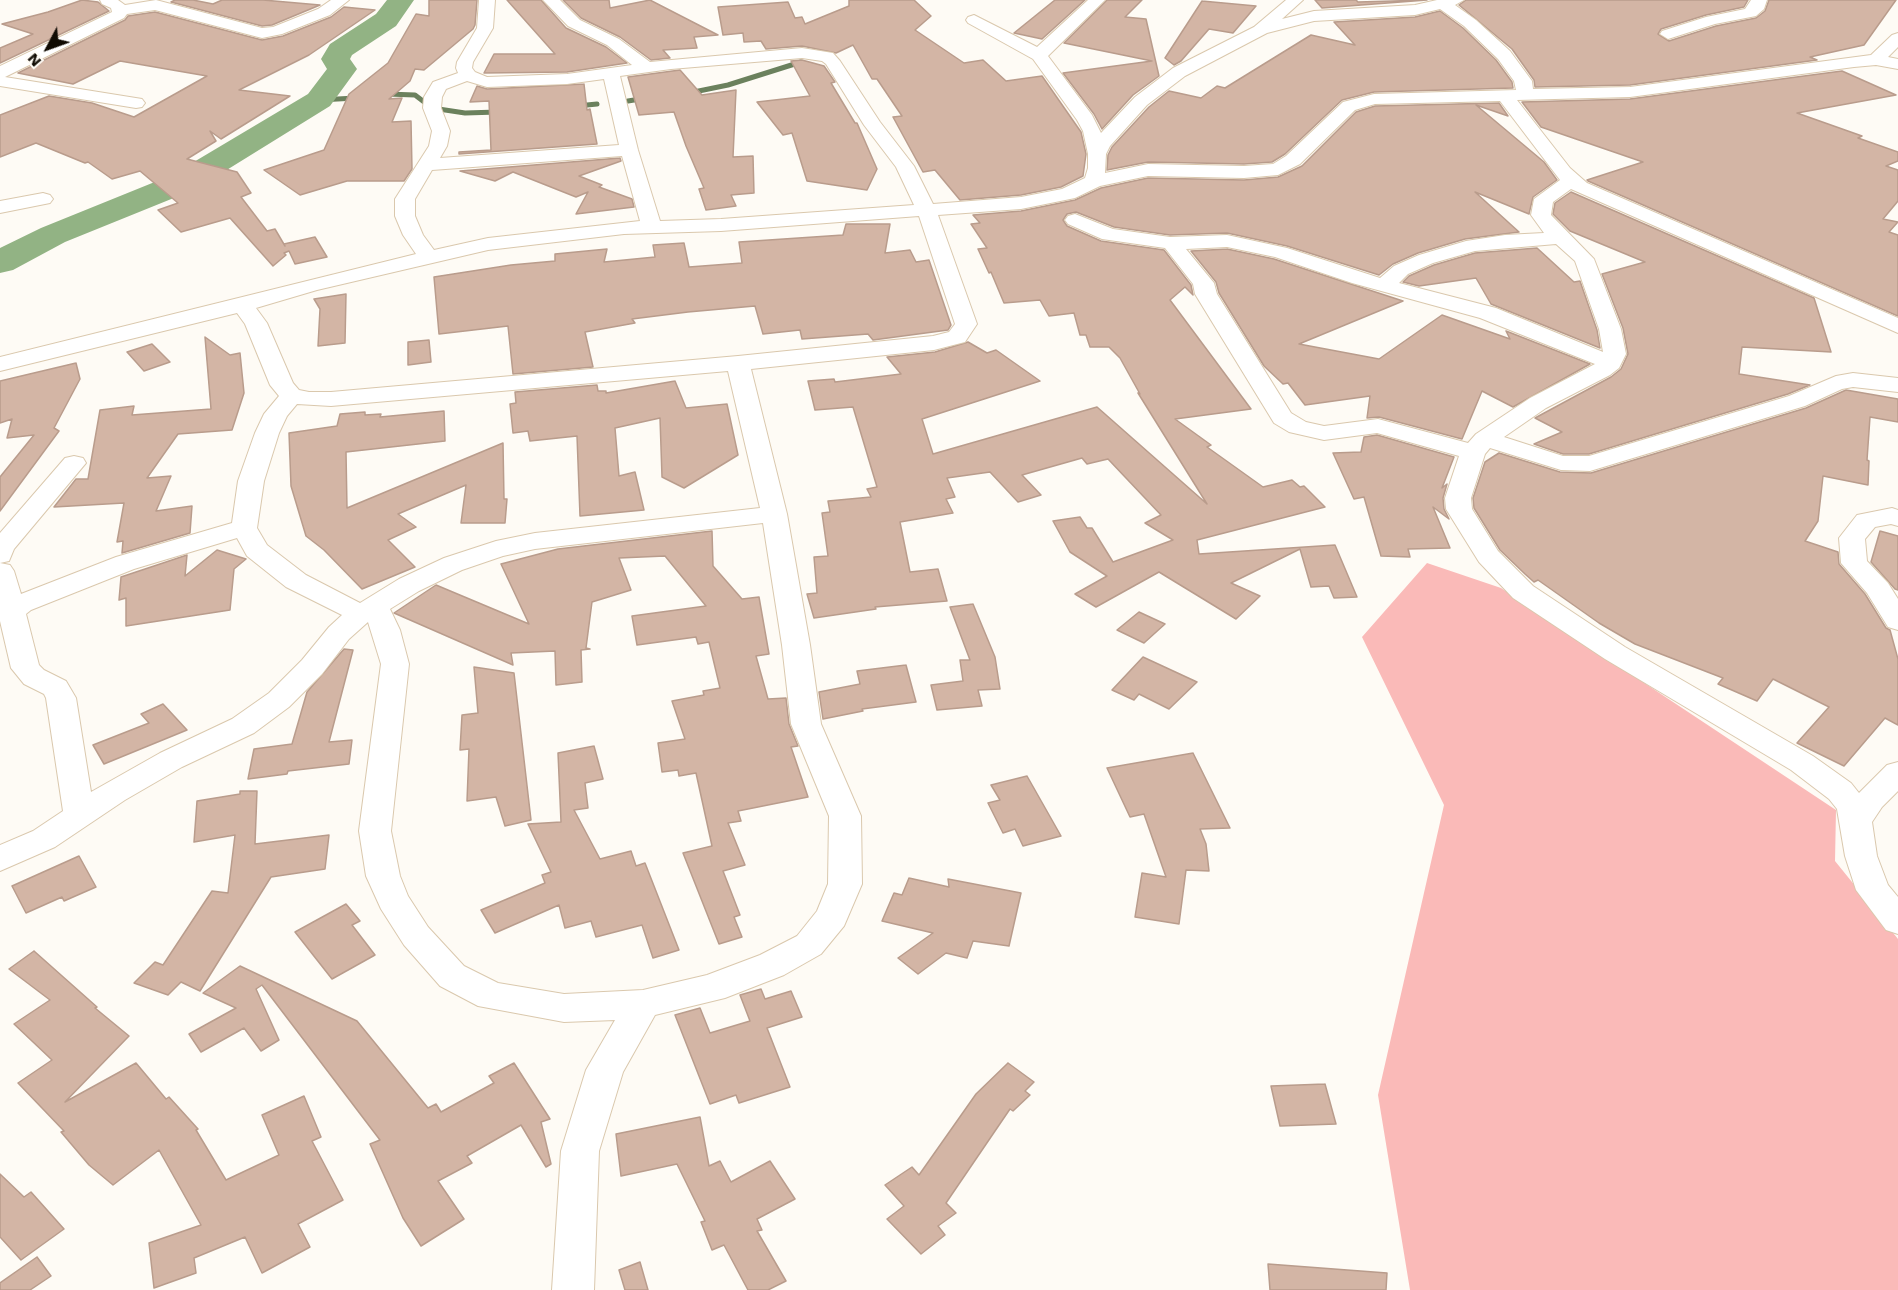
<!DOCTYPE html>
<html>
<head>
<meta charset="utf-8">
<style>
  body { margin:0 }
  #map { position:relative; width:1898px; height:1290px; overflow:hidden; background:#fefbf5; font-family:"Work Sans",sans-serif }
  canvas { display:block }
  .north { position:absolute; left:18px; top:18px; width:60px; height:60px; -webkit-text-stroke:4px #fefbf5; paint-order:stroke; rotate:229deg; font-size:16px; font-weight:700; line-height:24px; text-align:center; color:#100b03 }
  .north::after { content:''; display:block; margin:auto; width:21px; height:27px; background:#100b03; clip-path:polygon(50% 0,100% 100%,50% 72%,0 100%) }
</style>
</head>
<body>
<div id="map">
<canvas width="1898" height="1290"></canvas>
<div class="north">N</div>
</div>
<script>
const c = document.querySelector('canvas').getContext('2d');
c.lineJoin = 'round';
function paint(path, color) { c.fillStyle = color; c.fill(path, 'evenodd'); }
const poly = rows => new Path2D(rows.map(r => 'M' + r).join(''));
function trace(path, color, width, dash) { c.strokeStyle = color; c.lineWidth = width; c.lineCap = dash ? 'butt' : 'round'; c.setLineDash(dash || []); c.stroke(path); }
paint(poly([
  [1427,563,1501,588,1836,810,1835,861,1898,939,1898,1290,1410,1290,1378,1095,1444,805,1362,637]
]), '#fabab8');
trace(poly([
  [689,93,728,85,801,62],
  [387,94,415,95,432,108,465,113,498,112],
  [319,100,356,98],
  [628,101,646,98],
  [577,106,597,104]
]), '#6b815d', 5);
paint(poly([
  [387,0,414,0,396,26,352,55,350,59,357,69,330,106,196,189,65,242,13,270,0,273,0,248,41,228,172,175,308,94,327,69,321,59,330,44,376,14,387,0]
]), '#92b384');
const building = poly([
  [82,0,98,2,109,11,0,63,0,48,33,34,2,24,48,12,82,0],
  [175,0,193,0,213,4,222,0,263,0,320,5,272,25,262,26,171,2,175,0],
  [429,0,477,0,475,25,473,29,424,70,415,69,410,81,389,99,402,98,392,122,411,121,412,169,404,181,347,181,300,195,264,170,324,150,349,94,388,63,416,14,429,16,429,0],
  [507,0,541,0,566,28,606,47,627,63,567,72,484,73,494,54,555,54,507,0],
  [563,0,609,0,610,8,650,0,718,35,694,37,697,48,663,50,670,58,651,60,620,37,581,18,563,0],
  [849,0,914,0,931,16,915,30,964,63,983,60,1006,81,1042,76,1081,132,1086,154,1083,176,1061,187,1021,195,960,200,935,170,923,172,893,117,902,116,877,79,872,79,853,45,836,53,802,46,766,49,761,41,744,42,743,33,723,35,718,7,788,2,795,18,802,17,805,24,849,6,849,0],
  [1055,0,1085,0,1042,39,1014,33,1055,0],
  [1107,0,1142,0,1125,17,1146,19,1159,76,1133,95,1102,129,1094,114,1063,73,1152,61,1064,43,1107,0],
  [1315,0,1356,0,1358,2,1427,0,1322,8,1315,0],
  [1466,0,1748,0,1744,7,1706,15,1661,29,1658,34,1669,41,1716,26,1756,18,1765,11,1769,0,1896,0,1864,45,1810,57,1817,60,1630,85,1535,87,1534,80,1512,49,1459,5,1466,0],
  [1202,1,1256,6,1233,33,1209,29,1181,61,1174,65,1165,58,1202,1],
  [344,7,375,10,309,55,239,90,290,96,221,139,210,131,216,141,187,159,237,172,251,193,241,197,267,231,275,229,285,246,284,244,315,237,327,257,295,264,289,251,284,253,286,255,273,266,230,218,181,232,158,210,178,203,140,171,112,179,88,162,85,163,36,143,0,157,0,115,49,96,92,103,134,117,207,76,120,61,73,84,18,73,125,20,128,16,155,12,262,40,283,36,331,17,344,7],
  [1440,11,1463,28,1496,60,1512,82,1513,88,1374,92,1342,100,1285,154,1272,162,1244,164,1148,162,1107,170,1108,155,1112,147,1149,107,1169,91,1201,98,1217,86,1225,88,1311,35,1355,45,1334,22,1415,17,1440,11],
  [802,60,824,66,835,82,831,83,855,123,857,123,877,169,867,190,807,181,792,133,783,135,757,102,810,96,791,61,802,60],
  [680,70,702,95,736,90,733,157,753,156,754,193,731,195,736,206,706,210,699,189,704,188,686,146,674,112,639,115,628,77,680,70],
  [1842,71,1896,95,1797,113,1862,136,1858,138,1898,152,1898,161,1886,166,1898,170,1898,201,1883,219,1898,222,1889,232,1898,235,1898,316,1588,181,1587,180,1643,162,1541,127,1522,102,1630,99,1842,71],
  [584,84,587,110,590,109,597,144,459,154,459,152,491,150,489,101,470,102,477,86,487,89,584,84],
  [1499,103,1508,116,1476,105,1544,162,1557,180,1533,197,1529,214,1475,192,1519,232,1465,239,1418,253,1393,264,1379,275,1287,246,1227,233,1170,235,1114,227,1076,212,1067,214,1063,220,1067,226,1101,241,1164,250,1191,285,1193,295,1185,287,1170,300,1251,409,1175,419,1211,445,1207,447,1263,487,1292,480,1300,487,1304,486,1325,507,1197,540,1199,554,1335,545,1357,597,1334,598,1329,586,1311,587,1300,549,1231,583,1260,596,1236,619,1159,572,1096,607,1075,594,1107,576,1070,552,1053,521,1080,517,1087,528,1092,528,1113,562,1173,540,1145,523,1161,515,1108,459,1087,464,1082,458,1022,475,1041,495,1018,502,990,472,947,478,955,497,946,499,953,513,900,522,910,572,938,569,947,601,875,607,876,609,814,618,807,594,817,593,814,557,828,556,822,513,830,512,828,501,871,497,867,489,877,487,853,407,815,410,808,381,834,379,835,382,901,374,887,357,935,352,968,342,987,353,996,350,1040,381,922,419,933,454,1097,407,1207,504,1138,393,1140,394,1120,358,1109,347,1090,347,1086,335,1080,335,1074,313,1049,316,1040,300,1004,303,991,272,989,273,978,249,987,248,971,224,980,223,973,215,1021,211,1075,200,1101,188,1148,178,1244,180,1278,177,1302,166,1356,112,1375,106,1499,103],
  [620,158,621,161,579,176,602,185,599,187,632,199,634,207,576,214,588,192,576,197,513,172,495,181,460,171,620,158],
  [1571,192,1814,298,1831,352,1742,347,1739,374,1810,385,1788,394,1589,454,1563,454,1534,444,1562,432,1535,418,1611,377,1621,369,1628,354,1623,328,1602,274,1645,262,1570,231,1553,214,1555,203,1571,192],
  [846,224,890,224,885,253,910,250,916,262,929,260,951,325,948,330,873,340,868,334,802,339,800,330,763,334,755,306,688,312,632,319,635,323,585,332,593,367,513,374,508,326,439,334,434,277,511,265,555,261,555,254,607,249,604,262,655,257,653,245,684,243,689,267,742,263,739,242,843,235,846,224],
  [1537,248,1574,282,1580,281,1597,330,1600,348,1491,304,1476,278,1419,286,1403,282,1409,276,1434,265,1475,253,1537,248],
  [1227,249,1274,259,1403,301,1299,344,1379,359,1442,315,1510,339,1506,331,1590,364,1513,407,1482,391,1462,439,1379,417,1367,418,1370,396,1305,405,1288,383,1283,384,1264,366,1219,293,1216,282,1191,251,1227,249],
  [346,294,345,343,318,346,320,309,314,299,346,294],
  [205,337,230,355,240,353,244,393,232,430,178,434,147,478,171,476,156,511,192,506,190,533,122,553,123,541,117,542,124,503,54,507,76,479,88,479,100,410,134,406,132,415,211,409,205,337],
  [429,340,431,362,408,365,408,342,429,340],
  [152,344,170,362,144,371,127,352,152,344],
  [76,363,80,379,54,428,59,431,0,511,0,477,34,435,7,438,12,419,0,423,0,381,76,363],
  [675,381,686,408,727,404,738,455,684,488,662,477,660,418,615,428,619,476,635,472,644,510,580,516,577,436,530,441,528,431,513,433,510,404,516,403,515,392,597,385,598,391,606,391,606,393,675,381],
  [1846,390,1898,399,1898,422,1870,417,1867,460,1869,461,1868,485,1823,476,1818,521,1805,541,1838,552,1839,564,1865,594,1886,628,1890,630,1898,659,1898,725,1885,718,1844,766,1797,743,1829,707,1773,679,1757,701,1718,684,1723,678,1635,644,1599,623,1538,580,1534,582,1525,574,1500,550,1474,508,1473,498,1485,462,1499,453,1560,472,1591,473,1806,408,1846,390],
  [444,411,445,441,346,452,347,508,503,443,504,499,507,499,505,523,461,523,466,485,398,514,416,527,388,540,415,567,362,589,324,550,306,536,291,486,289,433,337,426,340,414,365,412,365,415,381,414,380,417,444,411],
  [1377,435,1454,457,1442,488,1447,484,1443,498,1444,509,1449,519,1433,507,1450,548,1408,549,1410,557,1381,556,1364,497,1354,499,1333,453,1361,452,1364,437,1377,435],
  [712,531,713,566,742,599,759,597,769,654,756,656,768,699,786,698,789,724,798,746,791,747,808,797,738,811,741,821,728,823,745,865,723,871,740,915,734,917,742,937,719,944,683,853,712,846,696,773,679,776,678,770,662,772,658,743,685,739,672,701,704,695,703,691,720,688,709,642,698,644,696,637,637,645,632,616,706,606,665,556,619,558,631,590,592,602,586,648,590,649,581,650,582,682,556,685,555,651,511,653,513,665,394,613,436,585,529,624,501,564,558,549,712,531],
  [1880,531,1898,536,1898,590,1895,589,1871,562,1880,531],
  [217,550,246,559,234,569,230,610,126,626,126,598,119,600,121,577,187,555,185,576,217,550],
  [973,604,995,657,1000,689,978,690,982,706,937,710,931,685,963,681,960,660,970,660,950,607,973,604],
  [1139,612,1165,624,1144,643,1117,630,1139,612],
  [344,649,353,650,329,742,352,740,349,764,288,771,287,774,248,779,254,749,292,744,307,692,344,649],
  [1143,657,1197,682,1169,709,1139,694,1134,700,1112,690,1143,657],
  [906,665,916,702,862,709,863,711,823,719,819,692,860,684,857,671,906,665],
  [474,667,514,673,531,820,505,826,496,797,467,801,469,749,460,750,462,715,478,713,474,667],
  [163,704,187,730,104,764,93,745,149,723,141,714,163,704],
  [594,746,603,779,585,783,588,808,574,810,600,859,631,851,636,866,645,863,679,950,653,958,642,925,596,937,591,921,565,928,559,905,495,933,481,910,545,883,542,875,551,872,528,824,561,822,558,753,594,746],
  [1193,753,1230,828,1200,829,1206,844,1209,871,1186,870,1179,924,1135,917,1142,873,1166,877,1144,814,1130,817,1107,768,1193,753],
  [1027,776,1061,836,1023,846,1015,829,1003,833,988,803,1000,800,991,785,1027,776],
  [240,791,257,791,255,844,329,835,325,869,271,877,200,991,181,982,168,995,134,983,155,962,163,965,212,891,228,893,235,835,194,842,197,801,240,794,240,791],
  [79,856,96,887,64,901,62,897,26,913,12,886,79,856],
  [909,878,949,887,948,879,1021,893,1009,946,973,941,967,958,946,953,918,974,898,958,933,933,882,921,894,893,902,895,909,878],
  [346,904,360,921,352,925,375,955,332,979,295,932,346,904],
  [34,951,97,1007,95,1008,129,1036,65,1102,136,1063,166,1099,169,1097,198,1129,196,1130,226,1180,279,1155,262,1115,304,1096,321,1137,312,1141,343,1200,298,1224,310,1247,262,1273,245,1237,194,1258,196,1273,154,1288,149,1243,201,1225,159,1150,113,1185,89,1165,61,1132,64,1131,18,1083,52,1060,14,1024,50,1000,9,969,34,951],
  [240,966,357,1021,428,1108,436,1104,441,1112,494,1083,489,1076,514,1063,550,1119,541,1122,551,1164,546,1167,521,1125,467,1156,472,1163,438,1181,464,1219,421,1246,403,1218,370,1144,380,1140,262,985,256,989,279,1040,261,1051,244,1028,201,1052,189,1034,236,1008,203,993,240,966],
  [761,989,765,999,791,991,802,1017,767,1028,790,1087,739,1103,736,1095,710,1104,675,1015,700,1008,710,1033,750,1021,740,995,761,989],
  [1008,1063,1034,1082,1025,1091,1030,1095,1013,1111,1010,1109,946,1203,956,1213,938,1226,945,1235,921,1254,887,1219,904,1206,885,1185,912,1167,919,1175,976,1094,1008,1063],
  [1325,1084,1336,1124,1280,1126,1271,1086,1325,1084],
  [700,1117,709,1166,720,1161,731,1182,770,1161,795,1199,757,1219,762,1230,757,1231,786,1281,768,1290,748,1290,724,1245,712,1250,701,1222,705,1221,677,1164,621,1176,616,1134,700,1117],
  [0,1174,24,1197,31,1192,64,1229,21,1260,0,1237,0,1174],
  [37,1257,51,1276,30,1290,0,1290,0,1283,37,1257],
  [640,1262,648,1290,625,1290,619,1270,640,1262],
  [1268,1264,1387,1273,1386,1290,1270,1290,1268,1264]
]);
paint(building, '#d3b5a5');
trace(building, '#b99c8c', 1.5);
const minor = poly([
  [100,0,118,0,125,5,156,0,262,28,273,27,318,9,331,0,349,0,330,15,282,34,262,38,155,10,127,14,124,18,5,77,142,99,145,103,142,107,136,108,0,86,0,66,112,12,111,8,102,4,100,0],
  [479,0,495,0,493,28,473,62,472,68,475,72,487,77,567,74,632,65,607,45,568,26,543,0,560,0,580,20,619,39,650,62,802,48,833,53,840,61,880,122,914,166,933,204,1021,197,1062,189,1085,178,1088,168,1088,154,1083,131,1077,120,1033,59,968,23,966,20,968,17,974,15,1037,47,1088,0,1105,0,1048,56,1092,115,1101,133,1135,97,1173,68,1254,27,1286,0,1303,0,1282,19,1314,11,1415,5,1437,0,1464,0,1455,5,1476,20,1510,51,1532,81,1533,89,1630,87,1871,55,1892,35,1898,33,1898,47,1888,57,1898,59,1898,69,1876,65,1854,67,1630,97,1517,100,1570,168,1587,183,1898,318,1898,333,1571,189,1553,202,1551,215,1594,259,1621,329,1626,354,1619,368,1610,375,1546,408,1504,437,1563,456,1589,456,1789,396,1836,376,1853,373,1898,378,1898,392,1853,387,1842,389,1805,406,1590,471,1561,470,1490,448,1485,454,1471,498,1472,509,1498,551,1533,586,1625,647,1813,756,1851,783,1859,793,1887,765,1898,762,1898,791,1882,807,1872,822,1877,856,1888,885,1898,897,1898,934,1886,930,1856,890,1845,856,1837,809,1829,799,1791,770,1605,659,1513,598,1479,562,1446,509,1445,498,1459,456,1377,433,1324,440,1289,432,1274,423,1195,294,1193,284,1165,248,1102,239,1068,224,1065,220,1068,216,1075,214,1113,229,1170,237,1227,235,1287,248,1380,278,1394,266,1419,255,1466,241,1505,235,1544,233,1531,215,1534,199,1560,180,1500,101,1375,104,1355,110,1300,164,1278,175,1244,178,1148,176,1100,186,1075,198,1021,209,938,215,977,324,965,342,934,350,751,369,787,514,810,645,821,724,861,816,862,884,844,926,821,954,784,975,725,998,655,1015,623,1072,599,1151,594,1290,552,1290,561,1151,586,1070,615,1020,564,1022,478,1006,440,986,404,945,381,909,366,876,359,831,381,664,368,622,349,639,322,674,289,707,254,733,182,767,125,800,55,847,0,871,0,845,33,831,63,811,46,698,44,694,24,684,11,668,0,621,0,533,65,458,74,456,83,458,86,463,14,549,9,561,0,563,10,565,14,571,21,594,116,557,232,523,238,481,255,433,264,414,279,396,270,385,245,324,237,313,0,371,0,357,416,254,403,235,395,216,395,199,429,146,432,131,423,108,424,97,433,82,458,73,456,68,457,62,477,28,479,0],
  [1440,9,1464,26,1498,59,1514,81,1516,90,1374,94,1343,102,1286,156,1273,164,1244,166,1148,164,1105,173,1106,154,1110,146,1147,105,1185,76,1267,33,1314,21,1415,15,1440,9],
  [802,58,822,61,826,64,864,125,896,167,914,205,721,219,660,221,638,150,620,76,671,69,802,58],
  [604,79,619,145,440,158,447,146,450,131,441,108,442,97,446,89,467,81,487,87,567,84,604,79],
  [622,156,640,221,488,238,434,250,423,235,415,216,415,199,432,170,622,156],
  [919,216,955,324,949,332,933,336,738,356,331,392,309,392,299,390,293,383,267,323,256,308,317,290,488,250,624,234,721,231,919,216],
  [1556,244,1575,261,1599,329,1603,352,1496,308,1399,283,1408,274,1433,263,1475,251,1556,244],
  [1227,247,1275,257,1352,283,1480,318,1595,364,1530,398,1476,434,1468,443,1378,419,1324,426,1306,422,1291,413,1217,294,1214,283,1186,249,1227,247],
  [728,371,760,508,535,533,496,541,444,558,399,579,360,603,306,575,267,545,257,528,264,481,279,433,287,416,297,404,331,406,728,371],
  [763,523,782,645,791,724,829,816,828,884,817,911,797,936,760,955,707,975,643,990,564,994,498,983,464,966,428,927,408,896,400,876,391,831,409,664,400,630,390,609,419,591,462,570,503,556,535,549,763,523],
  [237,538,247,556,286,587,342,615,329,627,302,660,269,693,232,719,160,753,91,792,76,698,66,681,44,670,39,665,26,614,31,610,134,569,237,538],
  [1751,0,1767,0,1764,9,1756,16,1715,24,1668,39,1660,34,1662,31,1706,17,1745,9,1751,0],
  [43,193,50,195,53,199,50,203,0,213,0,201,43,193],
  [1892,508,1898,510,1898,526,1891,524,1875,527,1865,539,1867,561,1888,583,1898,599,1898,630,1888,627,1867,593,1841,563,1839,538,1857,515,1892,508]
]);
trace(minor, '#dac8ad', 2);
paint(minor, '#fff');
</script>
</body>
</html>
